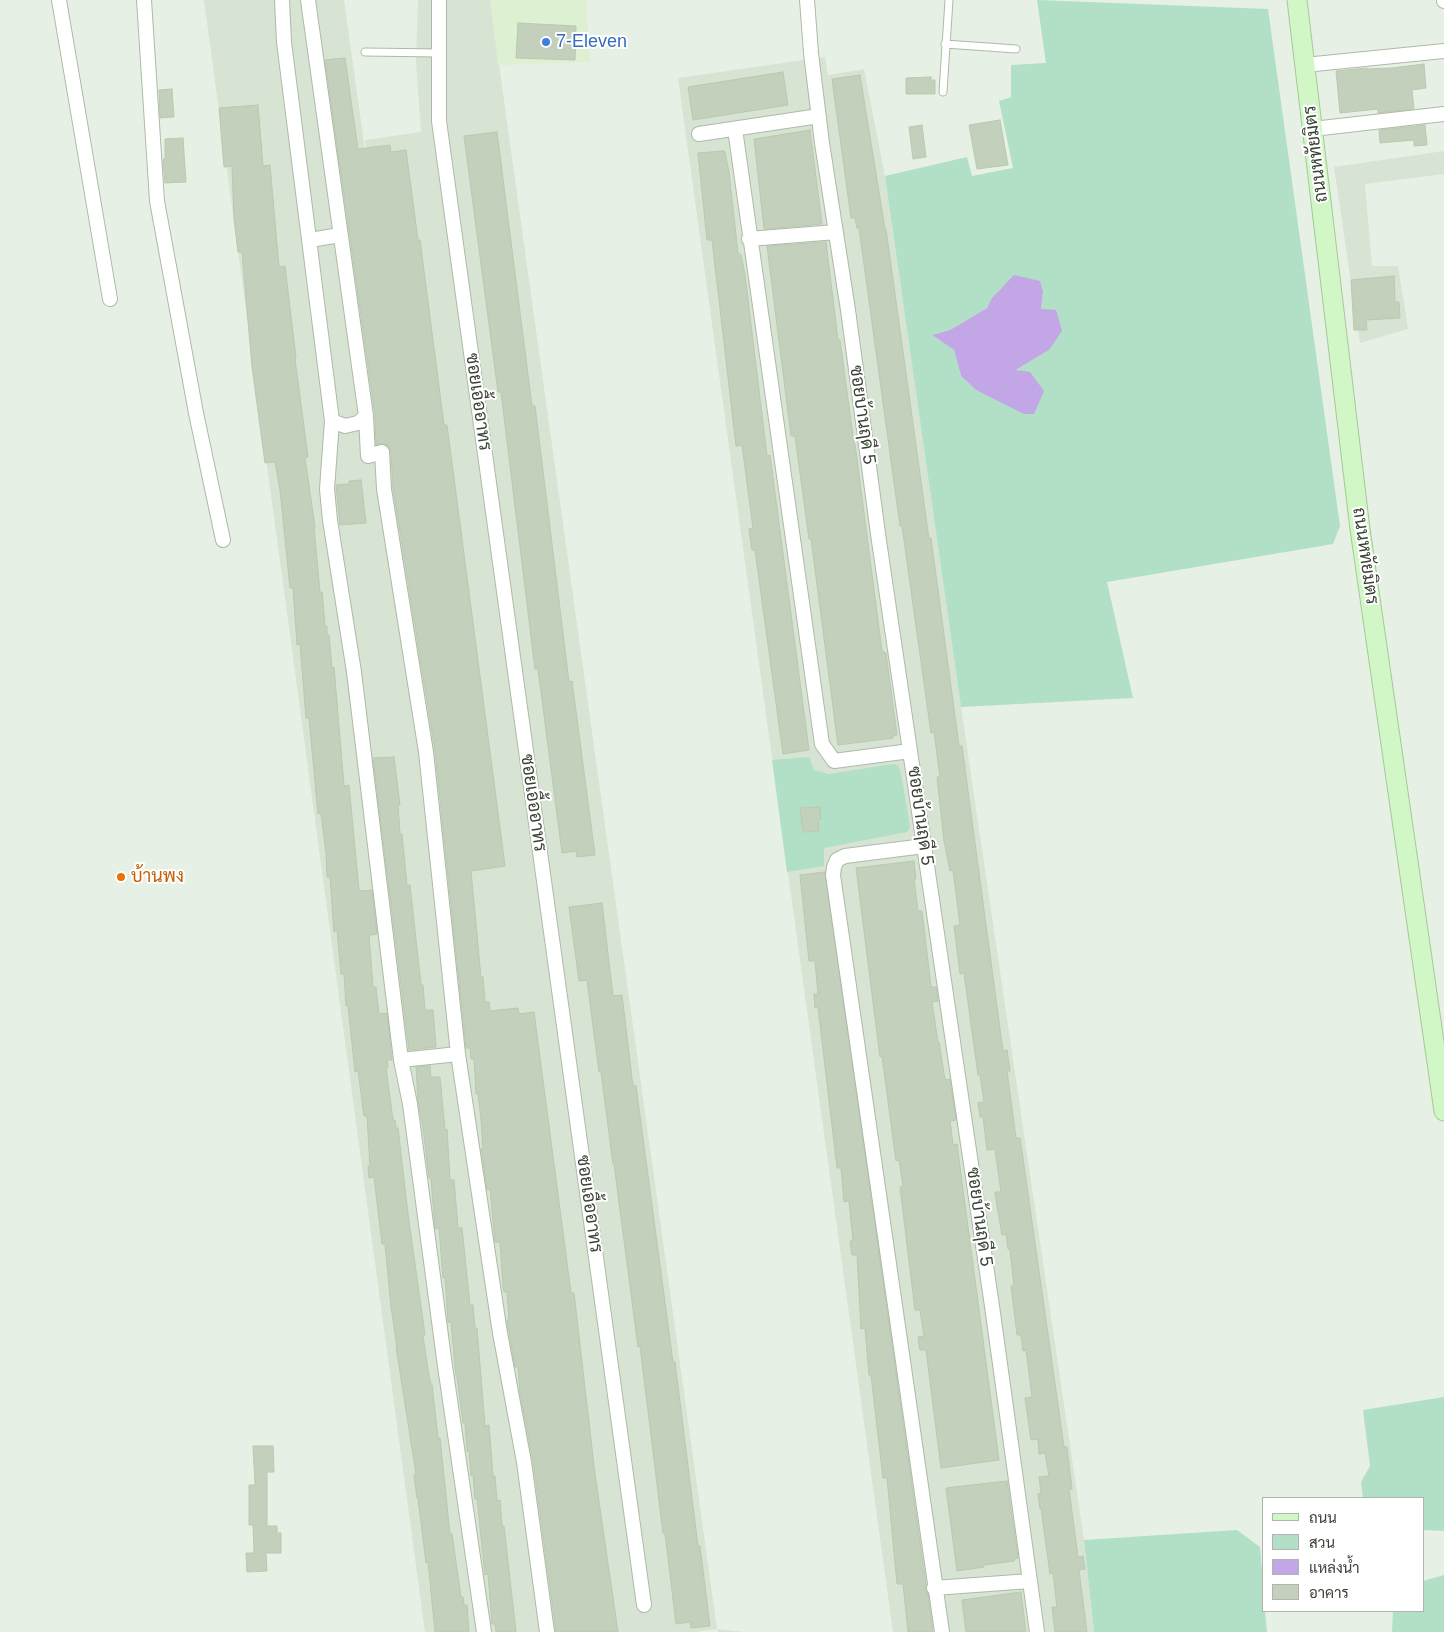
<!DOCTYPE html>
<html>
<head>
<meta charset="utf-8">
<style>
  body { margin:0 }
  #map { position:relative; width:1444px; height:1632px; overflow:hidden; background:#e7f0e4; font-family:Helvetica,Sarabun,sans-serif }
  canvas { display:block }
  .legend { position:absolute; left:1262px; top:1497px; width:162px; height:115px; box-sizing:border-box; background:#fff; border:1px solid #b0b3ae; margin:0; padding:6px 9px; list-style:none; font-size:15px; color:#394135 }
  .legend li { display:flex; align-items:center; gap:10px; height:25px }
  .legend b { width:25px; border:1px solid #b0b3ae }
</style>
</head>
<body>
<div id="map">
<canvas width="1444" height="1632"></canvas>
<ul class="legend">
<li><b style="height:6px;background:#d1f7c6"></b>ถนน</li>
<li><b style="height:14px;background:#b1e0c7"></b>สวน</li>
<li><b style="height:14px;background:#c2a6e6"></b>แหล่งน้ำ</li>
<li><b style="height:14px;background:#c3d0bb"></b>อาคาร</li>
</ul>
</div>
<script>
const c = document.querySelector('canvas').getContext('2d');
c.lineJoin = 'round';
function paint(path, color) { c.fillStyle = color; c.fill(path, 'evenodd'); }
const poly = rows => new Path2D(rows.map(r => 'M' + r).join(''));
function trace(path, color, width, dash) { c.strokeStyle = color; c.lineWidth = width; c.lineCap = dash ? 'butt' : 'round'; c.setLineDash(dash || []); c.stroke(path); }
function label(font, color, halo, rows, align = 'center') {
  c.font = font + ' Helvetica,Sarabun,sans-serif'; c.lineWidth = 4; c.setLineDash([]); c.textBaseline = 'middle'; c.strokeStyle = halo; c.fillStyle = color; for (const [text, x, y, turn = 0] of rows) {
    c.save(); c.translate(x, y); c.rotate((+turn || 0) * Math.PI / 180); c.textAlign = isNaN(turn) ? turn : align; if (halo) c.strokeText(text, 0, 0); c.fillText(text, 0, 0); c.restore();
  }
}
paint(poly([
  [204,0,344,0,572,1632,425,1632],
  [418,0,490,0,717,1629,744,1632,718,1632,717,1629,696,1632,573,1632,365,140,421,132,416,62],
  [825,57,828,75,864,69,885,176,961,707,1084,1540,1094,1632,893,1632,678,78],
  [1444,151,1444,174,1365,184,1372,266,1398,266,1408,329,1360,343,1334,167]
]), '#d7e3d3');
paint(poly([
  [490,0,586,0,590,62,498,65]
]), '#ddf0d1');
paint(poly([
  [1037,0,1268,9,1340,526,1333,544,1107,582,1133,698,961,707,885,176,967,157,972,176,1013,168,999,101,1011,97,1011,65,1046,63],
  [1001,288,1043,292,1041,309,1049,350,1015,371,999,400,976,390,961,376,954,350,932,335,950,330,987,308],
  [809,757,814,770,829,774,893,764,898,765,901,773,910,827,907,832,824,848,824,866,787,872,772,760],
  [1444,1397,1444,1531,1423,1530,1423,1498,1363,1498,1361,1482,1370,1466,1363,1410],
  [1237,1530,1260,1547,1263,1583,1263,1611,1265,1611,1267,1632,1094,1632,1084,1540],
  [1444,1575,1444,1632,1392,1632,1393,1611,1423,1611,1423,1581]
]), '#b1e0c7');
paint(poly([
  [1014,275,1040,281,1043,292,1041,309,1056,310,1062,331,1049,350,1016,370,1030,372,1044,391,1034,414,1024,414,976,390,961,376,954,350,932,335,950,330,987,308,992,298]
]), '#c2a6e6');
const building = poly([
  [518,23,576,26,575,60,516,58,518,23],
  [345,58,358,149,390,145,391,152,406,150,418,240,420,240,444,425,447,425,505,866,471,871,481,977,483,977,485,1002,489,1002,490,1011,518,1008,519,1014,534,1012,571,1293,574,1293,595,1474,618,1632,556,1632,533,1461,520,1393,518,1367,515,1367,507,1320,509,1320,507,1292,504,1292,503,1286,500,1242,495,1242,490,1189,487,1190,482,1153,481,1149,483,1149,481,1119,478,1094,476,1094,474,1059,471,1059,470,1048,466,1048,435,751,393,488,391,452,389,447,385,444,376,445,375,415,325,60,345,58],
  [1424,64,1426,88,1412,90,1414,109,1378,113,1378,109,1340,113,1336,71,1367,68,1368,69,1392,68,1424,64],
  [783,72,788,105,693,120,688,87,783,72],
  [860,75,885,229,886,229,929,539,931,538,959,746,962,746,1003,1051,1007,1050,1010,1071,1007,1071,1016,1138,1020,1138,1023,1158,1064,1447,1067,1447,1072,1489,1069,1489,1078,1557,1083,1556,1085,1569,1079,1570,1087,1632,1055,1632,1052,1607,1057,1607,1053,1573,1050,1574,1041,1508,1040,1509,1038,1494,1041,1493,1039,1477,1049,1476,1045,1453,1039,1454,1038,1439,1031,1440,1025,1398,1032,1397,1026,1350,1023,1351,1021,1335,1017,1335,1011,1286,1014,1286,1010,1249,1008,1249,1006,1234,1002,1235,997,1206,995,1192,1001,1192,995,1149,987,1150,983,1117,980,1117,978,1103,984,1102,980,1075,978,1075,964,973,960,974,954,926,960,925,953,870,950,871,944,841,937,777,940,777,934,732,931,733,902,526,900,526,859,228,857,228,855,218,851,218,832,79,860,75],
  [931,77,931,80,935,80,935,94,906,94,906,78,931,77],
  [172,89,174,117,160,118,159,90,172,89],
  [258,105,263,166,270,165,279,267,285,266,296,358,295,359,308,457,305,458,315,527,314,527,320,592,322,592,325,626,327,626,327,635,329,635,332,668,334,667,344,786,349,785,359,891,372,890,377,934,369,935,373,987,376,987,379,1014,387,1013,392,1060,387,1060,388,1068,386,1068,393,1120,395,1120,396,1128,398,1128,408,1214,425,1335,423,1336,429,1376,431,1384,432,1384,438,1438,440,1438,450,1534,452,1534,461,1597,463,1597,464,1605,467,1605,469,1632,435,1632,428,1562,426,1563,418,1498,417,1498,414,1475,416,1474,396,1347,397,1347,391,1307,385,1244,382,1244,374,1177,369,1178,368,1166,370,1166,367,1116,364,1116,358,1071,355,1072,348,1006,346,1006,344,974,341,974,337,931,334,932,330,877,327,877,326,853,321,813,318,814,309,718,306,718,300,644,297,645,293,588,290,588,280,490,275,462,265,463,252,367,242,252,238,252,234,219,232,166,224,167,219,108,258,105],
  [1000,120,1008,165,977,169,969,125,1000,120],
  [922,125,926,157,913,159,909,127,922,125],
  [1425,125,1427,145,1414,146,1414,140,1380,143,1379,130,1425,125],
  [810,130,822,224,764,229,754,139,810,130],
  [497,132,532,406,535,406,569,682,572,681,595,855,577,857,576,851,562,853,538,669,535,669,501,392,498,392,464,136,497,132],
  [183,138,186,182,165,183,163,159,165,159,165,139,183,138],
  [723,151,725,152,729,172,738,253,741,255,745,275,767,456,770,455,809,750,783,754,755,550,752,550,749,529,753,528,742,445,736,446,712,240,707,240,698,153,723,151],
  [826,242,838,340,840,340,854,444,855,444,882,651,886,653,897,735,893,736,893,738,838,745,811,539,809,539,795,436,791,436,767,246,826,242],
  [1394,276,1395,302,1399,302,1400,318,1366,320,1367,330,1354,330,1351,280,1394,276],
  [361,480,366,523,340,525,336,485,349,484,349,481,361,480],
  [394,757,400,805,398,805,400,834,402,834,407,885,410,885,421,985,423,985,425,1010,433,1010,436,1047,409,1050,373,758,394,757],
  [820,807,821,819,818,819,819,831,803,832,800,808,820,807],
  [914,861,916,879,914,879,918,911,922,911,931,987,936,987,938,1001,932,1002,938,1042,939,1042,945,1080,950,1079,956,1120,950,1121,953,1145,957,1144,999,1460,941,1468,926,1350,920,1350,918,1337,924,1336,920,1310,915,1310,900,1187,903,1186,899,1160,896,1161,882,1056,880,1057,856,868,914,861],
  [825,872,926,1584,925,1589,928,1594,933,1632,908,1632,903,1584,897,1584,887,1478,883,1478,871,1375,869,1375,865,1328,861,1329,857,1255,852,1255,850,1241,853,1241,849,1201,844,1202,841,1168,837,1168,818,1007,815,1008,814,994,818,994,815,961,809,961,800,875,825,872],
  [602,903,613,996,622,995,633,1086,636,1086,673,1362,675,1362,698,1546,700,1546,710,1626,691,1628,690,1622,676,1624,665,1533,663,1533,640,1346,638,1347,614,1164,613,1164,601,1072,599,1072,587,980,579,981,569,907,602,903],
  [430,1066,431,1077,440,1077,445,1130,447,1129,450,1180,454,1180,458,1228,462,1228,470,1305,473,1305,475,1328,477,1328,485,1426,489,1425,493,1476,495,1476,497,1501,500,1500,502,1526,504,1526,516,1632,496,1632,495,1624,492,1624,488,1574,485,1575,477,1499,475,1499,473,1475,471,1476,469,1451,467,1451,465,1423,463,1423,457,1377,456,1377,451,1322,448,1322,445,1278,443,1278,439,1228,435,1229,431,1178,429,1178,423,1128,418,1101,416,1067,430,1066],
  [253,1446,273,1446,274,1472,267,1472,267,1526,277,1526,277,1533,281,1533,281,1553,266,1553,267,1571,247,1572,246,1553,254,1553,253,1525,249,1525,249,1485,255,1485,253,1446],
  [1007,1481,1018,1558,1014,1559,1014,1561,984,1565,984,1567,957,1571,946,1488,1007,1481],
  [1021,1592,1026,1632,966,1632,962,1600,1021,1592]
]);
paint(building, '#c3d0bb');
trace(building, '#b9caaf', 1);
const lane = poly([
  [945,44,1016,49],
  [365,52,439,53],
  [943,92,949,0]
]);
const street = poly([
  [59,0,110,299],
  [144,0,157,201,196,413,223,540],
  [282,0,284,42,332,421,327,489,330,520,354,672,401,1060,410,1104,445,1366,484,1632],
  [308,0,366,416,368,456,382,452,384,489,426,752,458,1054,500,1333,524,1462,547,1632],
  [439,0,439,121,644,1605],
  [807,0,811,53,822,143,848,310,879,541,992,1306,1037,1632],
  [1444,0,1444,1],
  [1305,65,1444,51],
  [735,129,822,744,834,761,910,751],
  [1313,129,1444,114],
  [699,134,819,116],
  [749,239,836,232],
  [310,240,340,235],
  [332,421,345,426,358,423,366,416],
  [924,846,845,856,837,860,834,867,833,875,942,1632],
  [401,1060,458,1054],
  [934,1588,1030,1581]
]);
const secondary = poly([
  [1297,0,1360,529,1444,1111]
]);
trace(lane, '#aebaa8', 9);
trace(street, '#aebaa8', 16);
trace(secondary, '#a5ca98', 21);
trace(lane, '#fff', 7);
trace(street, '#fff', 14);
trace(secondary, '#d1f7c6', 19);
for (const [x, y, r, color] of [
  [546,42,5,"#3f7fe0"],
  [121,877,5,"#e8710a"]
]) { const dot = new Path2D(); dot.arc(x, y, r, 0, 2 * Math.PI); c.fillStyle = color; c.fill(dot); trace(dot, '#fff', 2); }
label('18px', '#366cbe', '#fff', [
  ["7-Eleven",556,42]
], 'left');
label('18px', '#394135', '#fff', [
  ["ถนนหทัยมิตร",1316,154,-97],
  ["ซอยเอื้ออาทร",478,402,82],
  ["ซอยบ้านฤดี 5",862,415,82],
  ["ถนนหทัยมิตร",1365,556,82],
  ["ซอยเอื้ออาทร",533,803,82],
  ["ซอยบ้านฤดี 5",920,816,82],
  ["ซอยเอื้ออาทร",589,1204,82],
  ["ซอยบ้านฤดี 5",979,1217,82]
]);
label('18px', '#c56008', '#fff', [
  ["บ้านพง",131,877]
], 'left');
</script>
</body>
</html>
